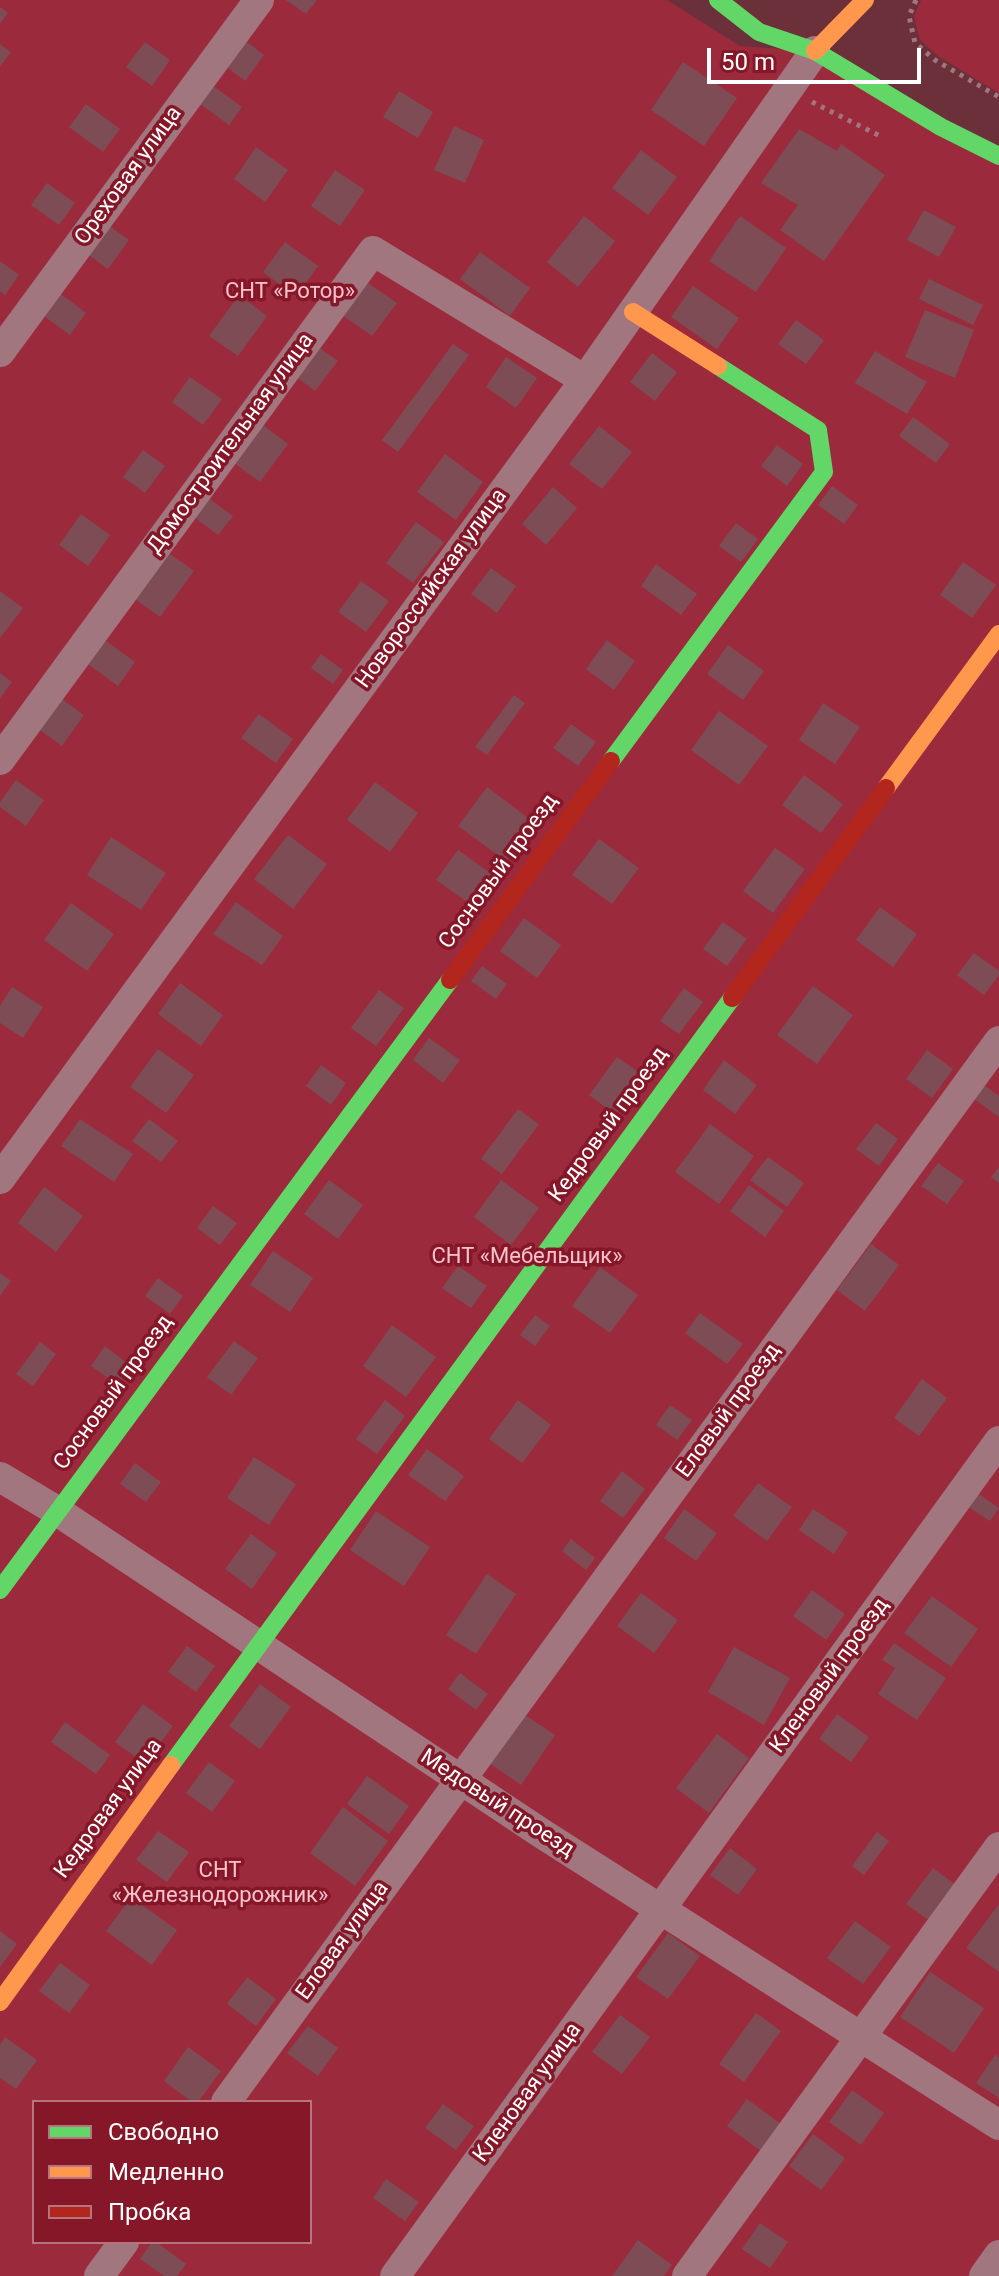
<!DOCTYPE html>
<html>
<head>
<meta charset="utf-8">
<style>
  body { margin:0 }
  #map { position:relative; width:999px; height:2276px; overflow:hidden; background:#6c303a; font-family:Roboto,sans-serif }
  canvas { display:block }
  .legend { position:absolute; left:32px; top:2100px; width:280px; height:144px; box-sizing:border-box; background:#851728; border:2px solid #b6747e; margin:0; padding:10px 14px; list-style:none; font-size:24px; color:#fff }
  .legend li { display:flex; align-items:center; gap:16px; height:40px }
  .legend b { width:40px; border:2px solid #b6747e }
  .scale { position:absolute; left:707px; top:48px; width:214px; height:36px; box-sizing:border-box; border:4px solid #fff; border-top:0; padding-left:10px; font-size:24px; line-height:28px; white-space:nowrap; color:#fff; -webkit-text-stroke:6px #851728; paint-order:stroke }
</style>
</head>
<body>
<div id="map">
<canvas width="999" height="2276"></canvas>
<ul class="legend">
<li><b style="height:10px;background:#63d668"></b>Свободно</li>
<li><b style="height:10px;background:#ff974d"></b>Медленно</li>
<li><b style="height:10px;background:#b3261e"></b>Пробка</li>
</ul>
<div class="scale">50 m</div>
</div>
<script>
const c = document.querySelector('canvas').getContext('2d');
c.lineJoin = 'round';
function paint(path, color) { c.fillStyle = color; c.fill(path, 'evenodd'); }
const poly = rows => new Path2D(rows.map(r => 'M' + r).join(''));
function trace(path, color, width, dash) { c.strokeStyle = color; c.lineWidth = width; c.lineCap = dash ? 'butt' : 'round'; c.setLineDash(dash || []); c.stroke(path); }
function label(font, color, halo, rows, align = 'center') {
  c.font = font + ' Roboto,sans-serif'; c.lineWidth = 7; c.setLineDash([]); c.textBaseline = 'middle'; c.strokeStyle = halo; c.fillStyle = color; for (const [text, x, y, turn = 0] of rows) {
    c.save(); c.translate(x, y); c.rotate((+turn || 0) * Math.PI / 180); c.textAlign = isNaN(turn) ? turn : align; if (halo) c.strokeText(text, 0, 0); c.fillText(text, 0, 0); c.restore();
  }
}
paint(poly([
  [0,0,667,0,740,46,815,51,999,156,999,2276,0,2276],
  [34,2102,310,2102,310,2242,34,2242],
  [921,0,999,0,999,93,938,56,920,40,914,16]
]), '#9c2a3d');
paint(poly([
  [286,0,317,0,306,14],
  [0,7,8,13,0,24],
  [243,39,264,55,245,81,224,65],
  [145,42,170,60,152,86,126,67],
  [0,44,11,52,0,66],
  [683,62,737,98,704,146,651,110],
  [209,83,242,107,229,125,196,101],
  [399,91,433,112,418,138,383,117],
  [86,104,120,129,103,152,69,127],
  [454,126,484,140,465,183,434,170],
  [799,129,837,151,841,144,885,175,824,261,780,230,798,205,761,183],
  [256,147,288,170,265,202,234,179],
  [641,150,677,177,648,215,612,188],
  [335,170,365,190,340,226,311,206],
  [47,183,75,203,59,225,31,205],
  [924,210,956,227,939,257,907,240],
  [584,216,615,241,578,287,547,262],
  [740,216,786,248,756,292,709,261],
  [104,222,129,240,108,269,83,251],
  [285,242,318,266,296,297,263,272],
  [480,252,530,288,510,316,460,279],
  [0,261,19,275,5,295,0,291],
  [362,279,397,303,372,336,338,312],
  [929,279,983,305,973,325,919,299],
  [693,286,739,318,717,349,671,317],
  [57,291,86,313,70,335,41,314],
  [239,295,267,316,238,356,209,336],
  [925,310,974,330,955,378,905,357],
  [796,320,824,340,806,364,778,344],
  [314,344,338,361,315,391,292,374],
  [453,344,469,355,398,452,382,440],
  [875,351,927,382,907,414,855,383],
  [652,353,677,372,655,401,630,382],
  [506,357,537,378,516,408,486,387],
  [190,377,222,399,203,425,172,402],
  [913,417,950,444,936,463,899,436],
  [259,422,288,444,260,482,231,461],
  [599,426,632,452,602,489,569,464],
  [777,445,803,464,787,486,761,466],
  [143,450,165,466,145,493,123,477],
  [445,454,483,482,456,520,417,492],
  [832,486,858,505,844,524,818,505],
  [553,487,577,508,546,545,522,524],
  [204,495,233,516,218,535,190,514],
  [81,514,110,535,88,566,59,545],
  [416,522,444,542,413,583,386,563],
  [736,523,758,539,741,562,719,546],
  [166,551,194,571,160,617,132,597],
  [963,562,996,585,972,618,940,595],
  [656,564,697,594,681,615,641,586],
  [491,568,516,586,497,613,471,594],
  [361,581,389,601,366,632,338,612],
  [0,591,23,608,0,638],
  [98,635,135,662,118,686,81,659],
  [607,640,635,661,614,690,586,669],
  [728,645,764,671,743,700,707,674],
  [321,654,343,670,333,684,311,668],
  [0,673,12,682,0,698],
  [57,695,84,715,62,746,34,726],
  [514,695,525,703,487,755,475,747],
  [823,703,860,727,835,764,799,740],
  [719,711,768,746,739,785,691,750],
  [259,714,293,739,276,763,241,738],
  [571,724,596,742,578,766,553,748],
  [804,775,843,804,821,833,782,805],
  [16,780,44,800,26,826,0,807,0,802],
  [375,782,418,813,390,852,347,820],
  [487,787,535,823,506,861,458,826],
  [288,835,327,864,293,909,254,879],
  [111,837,166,873,141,910,87,875],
  [599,839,639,868,612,904,572,875],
  [775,848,805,869,773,913,743,891],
  [458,850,496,877,474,907,436,880],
  [236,902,283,936,262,965,213,934],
  [71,903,114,934,87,971,44,940],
  [880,907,917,934,893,967,856,940],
  [524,918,561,945,537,978,500,951],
  [723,922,747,939,727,966,703,949],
  [974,953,999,971,999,975,984,995,957,975],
  [482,966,507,984,496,999,471,981],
  [180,983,223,1015,201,1046,158,1014],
  [813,986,853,1015,817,1064,777,1035],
  [12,987,43,1007,23,1038,0,1023,0,1006],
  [684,988,703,1002,679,1034,660,1021],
  [379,990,404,1008,376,1046,351,1028],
  [429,1038,460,1060,443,1083,413,1060],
  [158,1049,194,1075,166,1113,130,1087],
  [927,1050,953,1069,932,1098,906,1079],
  [617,1057,644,1076,615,1114,589,1095],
  [724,1060,757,1085,735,1114,703,1090],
  [321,1065,346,1083,331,1105,306,1086],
  [984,1085,999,1096,999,1117,974,1099],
  [518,1109,539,1124,502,1174,481,1159],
  [80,1119,133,1154,114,1182,61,1146],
  [149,1119,178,1141,161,1162,132,1141],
  [876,1123,898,1139,879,1166,856,1149],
  [710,1124,754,1156,719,1204,675,1172],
  [768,1157,804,1183,787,1207,750,1180],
  [938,1163,964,1181,947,1204,921,1186],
  [999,1167,999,1183,991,1177],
  [329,1180,363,1205,338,1239,304,1214],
  [501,1180,539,1208,511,1245,474,1217],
  [749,1185,784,1211,765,1237,730,1211],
  [44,1187,83,1216,56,1252,18,1223],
  [213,1206,237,1223,220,1245,197,1228],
  [871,1244,899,1265,865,1311,837,1290],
  [273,1251,313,1278,290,1312,250,1285],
  [458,1266,487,1286,471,1308,442,1288],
  [600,1267,638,1295,610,1333,572,1306],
  [0,1273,11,1281,0,1296],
  [158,1278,183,1296,170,1314,145,1296],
  [700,1313,743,1344,727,1364,685,1333],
  [535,1315,550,1326,535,1346,520,1335],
  [392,1325,436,1357,406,1397,363,1366],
  [234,1341,258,1358,231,1395,207,1377],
  [40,1342,56,1354,33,1386,16,1374],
  [105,1346,132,1367,118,1385,91,1366],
  [922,1379,947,1398,919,1436,894,1418],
  [385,1400,405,1416,377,1454,356,1439],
  [518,1400,551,1425,522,1463,489,1439],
  [670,1405,692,1420,677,1440,656,1425],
  [427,1449,464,1476,445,1501,408,1475],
  [254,1457,296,1484,269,1525,227,1498],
  [135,1463,161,1482,146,1502,120,1484],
  [622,1471,645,1489,623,1518,600,1501],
  [758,1483,792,1507,767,1541,733,1516],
  [976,1492,999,1508,990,1521,967,1506],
  [684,1509,717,1533,696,1561,664,1538],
  [813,1509,848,1532,834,1554,799,1530],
  [376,1511,430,1547,404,1586,350,1550],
  [251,1534,277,1553,252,1589,225,1569],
  [571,1539,595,1558,586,1570,562,1551],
  [487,1574,516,1594,476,1654,446,1635],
  [812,1590,845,1614,826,1640,793,1616],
  [641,1593,678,1620,654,1653,617,1626],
  [932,1596,978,1629,951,1667,904,1633],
  [894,1643,946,1678,917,1720,878,1694,895,1668,882,1660],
  [187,1646,215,1666,196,1692,168,1672],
  [734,1647,790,1678,764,1725,708,1692],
  [460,1673,488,1694,476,1710,448,1689],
  [260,1684,291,1707,260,1749,229,1726],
  [143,1704,173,1726,145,1764,115,1742],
  [522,1713,555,1735,521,1785,489,1763],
  [837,1714,869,1737,851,1762,819,1739],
  [65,1722,110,1755,96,1774,51,1742],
  [717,1734,749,1758,709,1813,676,1788],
  [209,1762,235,1781,212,1812,186,1793],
  [367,1776,409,1806,389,1834,347,1804],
  [343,1807,388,1841,355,1886,310,1853],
  [158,1831,189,1852,167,1882,136,1860],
  [877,1832,889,1841,864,1875,852,1866],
  [730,1848,757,1869,738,1895,710,1875],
  [933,1868,956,1885,930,1921,906,1904],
  [131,1897,177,1930,152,1965,106,1931],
  [999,1904,999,1972,966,1948],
  [855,1921,891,1947,863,1984,827,1958],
  [0,1931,17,1944,0,1967],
  [668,1933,700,1956,668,1999,636,1977],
  [60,1963,90,1985,69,2013,39,1991],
  [930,1972,984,2008,954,2053,900,2017],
  [247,1977,276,1999,256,2026,227,2004],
  [756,2013,781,2031,744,2082,719,2064],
  [620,2015,650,2037,622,2074,592,2052],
  [308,2026,338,2048,318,2076,287,2053],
  [5,2037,37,2060,16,2089,0,2078,0,2045],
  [188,2047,221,2071,198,2102,192,2102,164,2081],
  [995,2055,999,2057,999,2098,976,2083],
  [852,2090,884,2113,861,2145,829,2122],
  [747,2099,781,2124,761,2151,727,2126],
  [443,2104,474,2126,456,2150,425,2128],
  [813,2134,845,2158,821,2190,789,2166],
  [386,2179,419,2202,405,2221,373,2198],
  [760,2223,788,2242,770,2268,742,2249],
  [638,2240,672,2265,664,2276,612,2276],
  [152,2242,156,2242,186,2264,177,2276,164,2276,140,2259]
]), '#7d4c54');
trace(poly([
  [916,0,909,16,915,43,935,60,999,97],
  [812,102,882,137]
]), '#a2767e', 5, [4, 6]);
trace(poly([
  [0,352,259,0],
  [0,760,373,251,585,380],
  [0,1179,585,380,815,51],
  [0,1477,57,1511,541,1833,999,2125],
  [226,2102,999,1041],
  [99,2276,124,2242],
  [395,2276,999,1441],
  [687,2276,999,1847],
  [984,2276,999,2255]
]), '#a2767e', 30);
trace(poly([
  [718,0,759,32,815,51,941,127,999,156],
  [611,761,824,472,818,430,718,366],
  [0,1590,450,980],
  [171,1765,732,998]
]), '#63d668', 18);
trace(poly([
  [815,51,865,0],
  [633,312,718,366],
  [886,788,999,634],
  [0,2002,171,1765]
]), '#ff974d', 18);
trace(poly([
  [450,980,611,761],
  [732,998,886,788]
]), '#b3261e', 18);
label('22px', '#fff', '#851728', [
  ["Ореховая улица",129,176,-54],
  ["Домостроительная улица",231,444,-54],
  ["Новороссийская улица",432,589,-54],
  ["Сосновый проезд",499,872,-54],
  ["Кедровый проезд",609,1125,-54],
  ["Сосновый проезд",114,1393,-54],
  ["Еловый проезд",729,1411,-54],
  ["Кленовый проезд",830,1676,-54],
  ["Медовый проезд",497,1804,33],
  ["Кедровая улица",109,1809,-54],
  ["Еловая улица",343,1941,-54],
  ["Кленовая улица",528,2093,-54]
]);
label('22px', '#fac2cb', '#851728', [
  ["СНТ «Ротор»",290,292],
  ["СНТ «Мебельщик»",527,1257],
  ["СНТ",220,1871],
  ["«Железнодорожник»",220,1896]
]);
</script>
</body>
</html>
